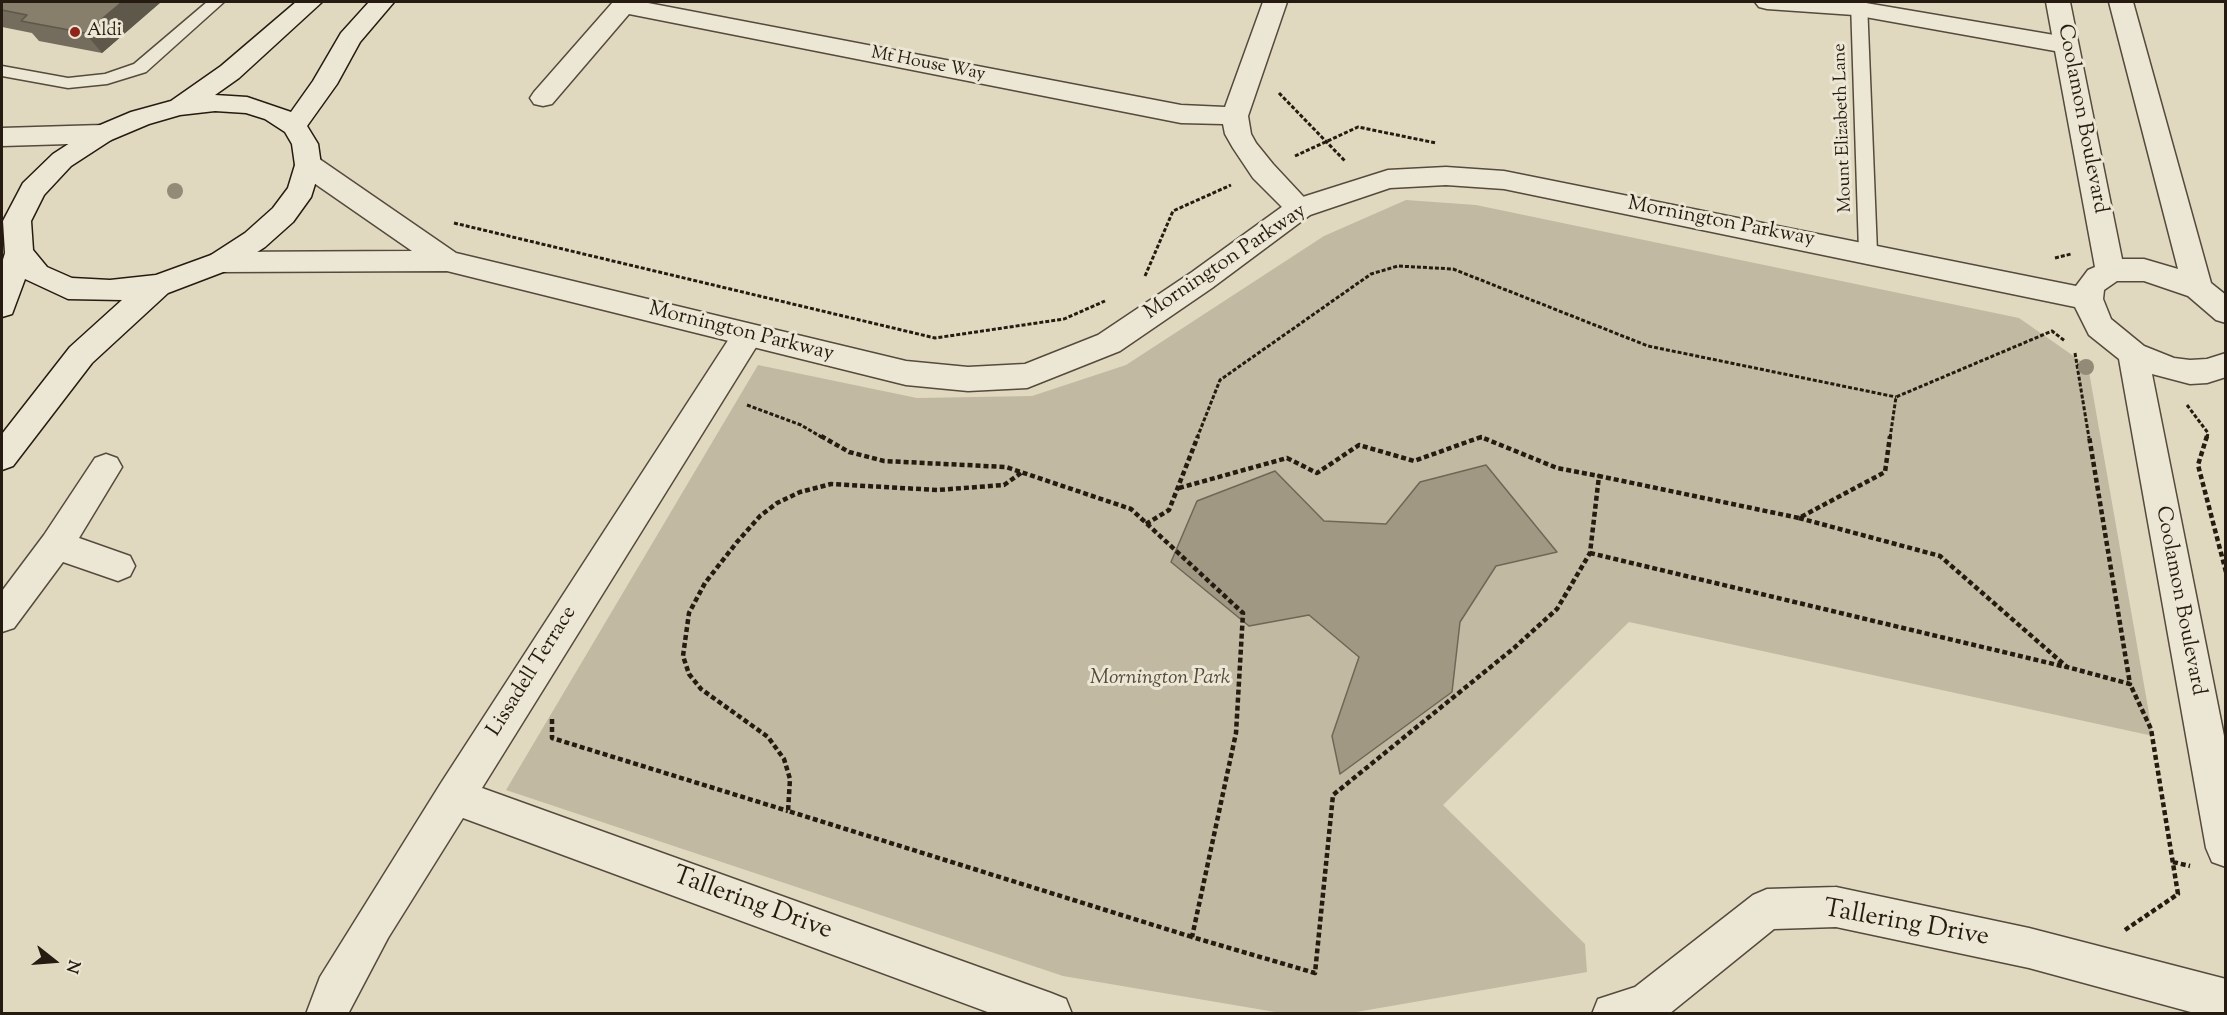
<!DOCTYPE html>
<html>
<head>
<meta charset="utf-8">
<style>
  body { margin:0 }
  #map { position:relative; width:2227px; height:1015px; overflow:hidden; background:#e1d9bf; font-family:"Sorts Mill Goudy",serif }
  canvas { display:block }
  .frame { position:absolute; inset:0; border:3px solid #261b10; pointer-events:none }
  .north { position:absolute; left:24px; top:931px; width:60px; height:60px; -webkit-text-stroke:4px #ece6d5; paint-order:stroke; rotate:107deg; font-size:16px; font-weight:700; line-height:24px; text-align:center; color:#261b10 }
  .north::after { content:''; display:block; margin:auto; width:21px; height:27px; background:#261b10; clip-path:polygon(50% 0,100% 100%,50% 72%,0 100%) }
</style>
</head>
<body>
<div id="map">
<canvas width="2227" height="1015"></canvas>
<div class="frame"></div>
<div class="north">N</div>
</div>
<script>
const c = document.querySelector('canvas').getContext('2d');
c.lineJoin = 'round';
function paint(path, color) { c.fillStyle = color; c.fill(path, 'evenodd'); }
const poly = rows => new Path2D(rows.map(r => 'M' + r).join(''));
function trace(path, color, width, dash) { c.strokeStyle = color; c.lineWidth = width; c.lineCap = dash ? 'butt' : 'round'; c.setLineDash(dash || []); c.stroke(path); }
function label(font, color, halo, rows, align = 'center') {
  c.font = font + ' "Sorts Mill Goudy",serif'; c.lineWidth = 6; c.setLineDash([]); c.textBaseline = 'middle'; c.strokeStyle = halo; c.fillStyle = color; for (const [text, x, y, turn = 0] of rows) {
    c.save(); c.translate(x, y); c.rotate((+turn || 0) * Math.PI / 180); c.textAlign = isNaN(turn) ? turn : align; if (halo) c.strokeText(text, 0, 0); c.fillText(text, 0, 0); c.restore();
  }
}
paint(poly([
  [1406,200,1476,205,2019,318,2088,366,2153,736,1629,622,1443,805,1585,944,1587,972,1345,1014,1281,1013,1063,976,506,790,758,365,917,398,1032,396,1126,365,1324,236]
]), '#c1b9a1');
const water = poly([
  [1486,465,1557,552,1496,566,1460,622,1452,692,1340,774,1332,736,1359,657,1309,615,1249,626,1171,562,1197,501,1275,471,1324,521,1386,524,1420,482,1486,465]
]);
paint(water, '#a19884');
trace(water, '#706656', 1.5);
const service = poly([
  [207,2,224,2,146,72,107,84,68,88,2,76,2,66,68,78,105,74,134,64,207,2],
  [1851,2,1867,2,1877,252,1874,257,1868,259,1862,257,1859,252,1851,2]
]);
const minor = poly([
  [613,2,643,2,1181,105,1225,107,1263,2,1287,2,1248,116,1251,134,1256,143,1273,164,1314,208,1310,215,1300,218,1290,215,1253,178,1233,148,1225,134,1223,124,1181,123,629,14,552,104,543,106,534,104,530,98,534,92,613,2],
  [1755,2,1860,2,2066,37,2075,39,2078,45,2075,51,2066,53,1854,15,1767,9,1759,7,1755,2],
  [747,325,758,328,762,336,758,344,482,788,1051,993,1066,999,1072,1014,993,1014,463,818,388,938,348,1014,306,1014,320,977,441,783,736,328,747,325],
  [106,454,117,458,122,467,79,538,130,556,135,566,130,576,118,581,63,562,14,628,2,632,2,591,44,535,95,458,106,454],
  [1836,887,2029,928,2226,979,2226,1014,2198,1014,2029,968,1836,927,1774,929,1669,1014,1592,1014,1598,999,1635,987,1753,895,1767,889,1836,887]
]);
const tertiary = poly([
  [2046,2,2070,2,2122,259,2144,259,2178,269,2109,2,2133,2,2211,283,2226,295,2226,323,2216,320,2188,296,2144,281,2117,281,2104,290,2103,299,2111,319,2144,346,2174,358,2190,360,2207,359,2226,353,2226,377,2207,383,2190,384,2152,374,2226,746,2226,867,2212,862,2206,848,2119,359,2089,335,2075,307,1504,189,1446,185,1390,188,1310,215,1212,288,1120,351,1027,388,968,391,906,385,447,271,221,272,211,269,207,262,211,255,221,252,412,251,298,172,295,165,298,158,308,156,318,158,456,253,906,361,968,367,1025,364,1098,335,1192,272,1290,201,1388,170,1446,167,1504,171,2076,286,2088,270,2095,267,2046,2],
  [102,125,111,128,115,134,111,140,102,143,2,146,2,128,102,125]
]);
const secondary = poly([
  [296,2,322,2,239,78,215,95,247,97,291,112,313,81,341,33,369,2,394,2,360,42,337,84,307,126,318,144,321,165,311,197,293,222,265,247,231,269,168,293,92,363,13,466,2,470,2,434,70,347,122,300,68,299,25,279,12,314,2,317,2,263,5,253,3,221,23,183,53,154,93,128,131,112,171,101,221,66,296,2],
  [215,111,246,113,265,119,285,132,292,144,295,165,288,188,273,208,245,233,211,255,156,275,110,280,72,278,47,267,33,250,31,221,44,195,71,166,111,140,149,124,180,115,215,111]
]);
trace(service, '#554a3c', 3);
trace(minor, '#554a3c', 3);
trace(tertiary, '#554a3c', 3);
trace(secondary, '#261b10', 3);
trace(poly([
  [1279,93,1345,161],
  [1295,156,1358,127,1436,143],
  [454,223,935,338,1064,319,1105,301],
  [2055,258,2071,254],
  [1145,276,1173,211,1231,185],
  [2075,353,2089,438],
  [2077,365,2093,369],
  [747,405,801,425,823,438],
  [2187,405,2208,433,2207,438],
  [1197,438,1220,380,1371,274,1398,266,1453,269,1648,346,1896,397],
  [1480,438,1482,438],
  [1890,438,1896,397,2052,331,2065,341]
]), '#261b10', 3, [4, 2]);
trace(poly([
  [821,436,849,452,884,461,1006,467,1131,509,1243,613,1236,733,1192,937,1315,973,1333,795,1514,648,1557,609,1590,553,1599,476,1799,518,1885,472,1890,436],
  [2207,436,2198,465,2226,572],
  [1021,473,1004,485,937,490,831,484,800,492,777,503,760,516,737,542,705,583,689,613,683,656,689,674,701,689,768,737,784,759,790,779,788,811,1192,937],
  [1179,488,1287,458,1317,473,1359,445,1414,461,1481,437,1557,468,1599,476],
  [1799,518,1940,556,2067,667,2130,684,2089,436],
  [1146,524,1169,510,1198,436],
  [1590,553,2066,667],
  [552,719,552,738,788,811],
  [2173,862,2190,866],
  [2125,930,2178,894,2151,729,2130,684]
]), '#261b10', 4.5, [5, 3]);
paint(service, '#ece6d5');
paint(minor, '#ece6d5');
paint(tertiary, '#ece6d5');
paint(secondary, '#ece6d5');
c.fillStyle = '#938a77';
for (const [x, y] of [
  [175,191],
  [2086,367]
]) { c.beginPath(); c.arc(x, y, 8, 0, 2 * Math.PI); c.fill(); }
paint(poly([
  [2,2,161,2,102,53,39,41,32,33,2,27]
]), '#746c5c');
paint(poly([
  [122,2,161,2,102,53,85,33]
]), '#5e584b');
const building = poly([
  [2,2,122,2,85,33,21,21,27,15,2,10,2,2]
]);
paint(building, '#877e6b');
trace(building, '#5e584b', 1.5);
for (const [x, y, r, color] of [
  [75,32,6,"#8f2418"]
]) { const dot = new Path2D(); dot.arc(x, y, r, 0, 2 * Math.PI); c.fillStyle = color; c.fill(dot); trace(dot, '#ece6d5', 2); }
label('18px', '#261b10', '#ece6d5', [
  ["Aldi",87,32]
], 'left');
label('18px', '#261b10', '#ece6d5', [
  ["Mt House Way",928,65,11],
  ["Mount Elizabeth Lane",1844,128,-92]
]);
label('21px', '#261b10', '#ece6d5', [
  ["Coolamon Boulevard",2081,119,79],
  ["Mornington Parkway",1721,223,11],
  ["Mornington Parkway",1226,263,-34],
  ["Mornington Parkway",741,333,14],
  ["Coolamon Boulevard",2179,601,79],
  ["Lissadell Terrace",533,672,-58]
]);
label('italic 21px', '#544a3c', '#ece6d5', [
  ["Mornington Park",1160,679]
]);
label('26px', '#261b10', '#ece6d5', [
  ["Tallering Drive",752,905,20],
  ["Tallering Drive",1906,925,10]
]);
</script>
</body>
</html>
